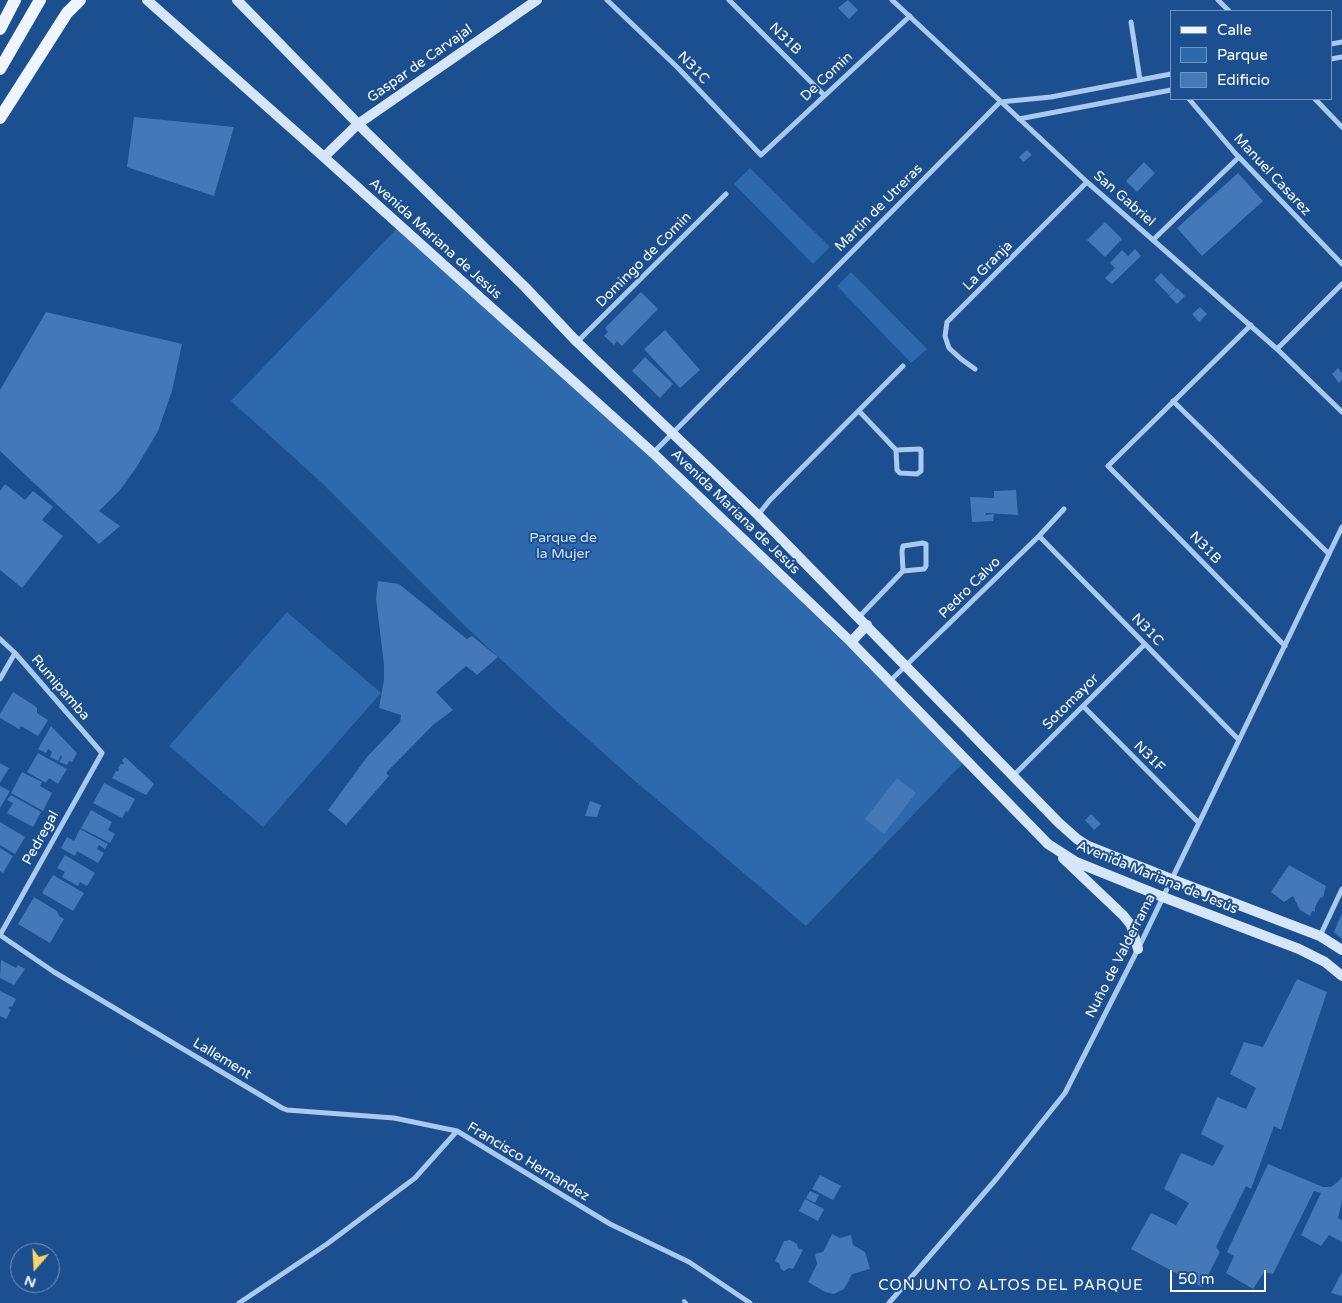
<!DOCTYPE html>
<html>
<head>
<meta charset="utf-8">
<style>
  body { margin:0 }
  #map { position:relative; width:1342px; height:1303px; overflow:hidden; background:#1b4f8f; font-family:"Varela Round",sans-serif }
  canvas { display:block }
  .legend { position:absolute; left:1170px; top:10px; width:162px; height:90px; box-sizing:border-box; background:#1b4f8f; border:1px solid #7695bc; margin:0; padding:6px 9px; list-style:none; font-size:15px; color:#fff }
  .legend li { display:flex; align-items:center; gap:10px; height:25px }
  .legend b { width:25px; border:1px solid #7695bc }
  .north { position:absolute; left:10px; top:1243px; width:50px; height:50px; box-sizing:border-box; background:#1b4f8f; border:1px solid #7695bc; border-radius:50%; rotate:199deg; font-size:14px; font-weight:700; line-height:20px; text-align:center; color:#fff }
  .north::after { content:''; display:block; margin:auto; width:18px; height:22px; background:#ffd166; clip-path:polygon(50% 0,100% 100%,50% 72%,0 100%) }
  .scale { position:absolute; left:1170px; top:1270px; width:96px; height:22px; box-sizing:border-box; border:2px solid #fff; border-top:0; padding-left:6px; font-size:15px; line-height:18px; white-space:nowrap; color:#fff; -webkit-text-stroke:4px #1b4f8f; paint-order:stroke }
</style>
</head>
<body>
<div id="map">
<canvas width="1342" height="1303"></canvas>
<ul class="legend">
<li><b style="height:6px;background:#f0f6ff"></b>Calle</li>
<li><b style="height:14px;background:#2e69ad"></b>Parque</li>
<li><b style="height:14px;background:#4478b7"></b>Edificio</li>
</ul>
<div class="north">N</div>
<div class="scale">50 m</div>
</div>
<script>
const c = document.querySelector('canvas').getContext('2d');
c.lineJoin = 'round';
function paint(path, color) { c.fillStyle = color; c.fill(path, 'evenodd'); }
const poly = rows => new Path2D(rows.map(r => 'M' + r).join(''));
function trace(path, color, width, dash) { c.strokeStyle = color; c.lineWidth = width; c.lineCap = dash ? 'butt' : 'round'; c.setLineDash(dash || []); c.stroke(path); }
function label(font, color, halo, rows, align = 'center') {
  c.font = font + ' "Varela Round",sans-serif'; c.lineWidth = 4; c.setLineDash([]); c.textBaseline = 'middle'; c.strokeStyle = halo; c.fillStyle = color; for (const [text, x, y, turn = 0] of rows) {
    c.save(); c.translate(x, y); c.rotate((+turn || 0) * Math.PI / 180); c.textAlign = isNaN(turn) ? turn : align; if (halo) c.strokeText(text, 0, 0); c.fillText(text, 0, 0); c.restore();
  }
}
paint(poly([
  [750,168,830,247,813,264,734,184],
  [400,225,572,381,966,760,806,926,628,775,553,708,465,626,321,482,231,401],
  [851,272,927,349,911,363,837,286],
  [287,612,381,693,263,827,169,746]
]), '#2e69ad');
trace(poly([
  [684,1301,686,1303]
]), '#9cc4f0', 4);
paint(poly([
  [848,0,858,10,849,19,838,8],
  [134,117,234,127,214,196,127,167],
  [1027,150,1032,155,1023,162,1019,157],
  [1144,162,1155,173,1137,192,1126,181],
  [1238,173,1263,201,1202,256,1177,228],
  [1105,222,1122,239,1105,257,1087,240],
  [1135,249,1141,256,1112,284,1105,278,1115,268,1110,263,1122,250,1128,256],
  [1161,273,1176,288,1169,295,1154,280],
  [1177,288,1185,296,1177,304,1169,296],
  [641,292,658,309,622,346,617,341,614,345,604,336,608,332,605,328],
  [1200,307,1207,314,1199,322,1192,314],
  [46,312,182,344,172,391,158,431,136,468,120,490,99,511,120,526,99,544,0,451,0,390],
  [665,330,700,370,680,388,644,349],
  [645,357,673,384,660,398,632,371],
  [1338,368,1342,373,1342,380,1339,383,1332,374],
  [5,484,25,500,33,491,53,507,42,520,63,536,22,588,0,570,0,491],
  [1016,490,1018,515,986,513,985,515,994,514,993,521,972,522,970,497,994,498,994,491],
  [378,581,399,584,467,639,472,636,498,657,477,675,466,666,436,692,453,710,433,725,386,773,389,776,346,825,328,810,367,757,400,722,401,715,379,708,384,680,384,664,376,599],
  [13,692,32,704,37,708,37,713,48,720,38,736,21,726,19,729,0,718,0,714],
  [51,726,77,753,72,762,69,761,67,765,59,762,62,757,61,755,58,761,50,757,52,752,48,749,46,753,38,749],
  [38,753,67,769,58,784,49,778,46,783,27,772],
  [125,757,154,784,146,795,112,778,116,771,119,771,118,768,121,764,124,764,122,760],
  [0,763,9,768,0,783],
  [22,772,42,782,40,786,52,793,43,811,11,793],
  [897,778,916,793,884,834,865,819],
  [104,783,135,799,128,812,126,811,122,818,93,803],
  [0,786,10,791,0,808],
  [11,795,41,812,33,827,7,813,13,803,7,800],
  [590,801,601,805,597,817,585,816],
  [91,810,112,822,108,830,115,834,110,843,81,828],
  [1091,814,1101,824,1094,830,1085,820],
  [0,822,25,837,15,854,0,845],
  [80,829,108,844,105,849,99,845,97,849,104,853,98,863,77,851,75,856,61,848,67,837,74,841],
  [0,848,13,856,3,873,0,871],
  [65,855,95,873,87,886,80,882,78,886,62,877,65,872,57,868],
  [1289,865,1326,886,1323,897,1320,898,1315,907,1315,912,1312,911,1310,916,1300,910,1293,896,1284,902,1271,892],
  [53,875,84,893,73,911,42,893],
  [34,897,57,911,59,916,64,919,50,943,18,924],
  [1342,913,1342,939,1334,932],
  [1,960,16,968,18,965,25,969,14,985,0,978],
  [1297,979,1327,992,1281,1130,1274,1126,1251,1189,1246,1186,1216,1247,1220,1252,1202,1287,1131,1249,1151,1213,1176,1225,1189,1203,1164,1189,1181,1153,1213,1166,1224,1146,1201,1134,1217,1097,1246,1109,1256,1088,1230,1074,1244,1042,1263,1047],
  [0,991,16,999,12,1007,10,1006,8,1008,11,1010,6,1019,0,1016],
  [1268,1164,1323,1187,1331,1187,1339,1181,1342,1176,1342,1201,1338,1218,1342,1220,1342,1242,1329,1235,1321,1246,1301,1235,1321,1193,1314,1191,1273,1274,1264,1272,1253,1289,1226,1273,1234,1256,1227,1252],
  [820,1175,841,1186,833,1200,812,1189],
  [810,1191,819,1195,815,1203,806,1198],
  [805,1199,824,1209,818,1221,799,1211],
  [832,1234,840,1238,851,1235,853,1245,865,1252,870,1269,852,1274,844,1289,834,1294,825,1292,808,1282,817,1264,815,1254,823,1252],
  [790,1240,797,1244,798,1248,803,1250,793,1269,789,1268,784,1271,781,1269,779,1263,775,1261,784,1241],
  [1342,1272,1342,1296,1331,1293]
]), '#4478b7');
trace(poly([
  [607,0,678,68,761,155,910,16],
  [729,0,824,95],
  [892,0,1087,182,1277,349,1342,412],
  [1218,0,1229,11],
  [1131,22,1140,80],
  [1331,44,1342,42],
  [1331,59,1342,57],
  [1189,99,1235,153,1342,264],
  [1315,99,1342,127],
  [1019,119,1171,90],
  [1153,240,1239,157],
  [1251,325,1108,466,1285,646],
  [577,342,726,194],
  [1277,349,1342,284],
  [975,369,961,359,949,348,945,336,947,322,1087,182],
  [1173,401,1329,554],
  [859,411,896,450,897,470,900,473,917,474,921,471,921,450,920,449,896,450],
  [653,453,1000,102,1051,97,1171,74],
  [758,515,770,500,903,366],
  [1039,536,1239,740],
  [859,617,903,571,924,569,926,566,926,544,923,543,903,546,902,551,903,571],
  [0,639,15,653,102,753,0,935],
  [0,679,15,653],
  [890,681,1039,536,1064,509],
  [1083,706,1199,823],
  [1013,776,1145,644],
  [0,935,54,972,282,1108,287,1110,394,1118,457,1131],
  [1320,936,1342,889],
  [239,1303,327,1244,415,1178,457,1131,610,1224,689,1262,750,1303],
  [889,1303,998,1177,1065,1093,1138,949,1342,527]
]), '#a9c9ee', 5);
trace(poly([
  [147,0,316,150,653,453,851,642,1048,844,1076,862,1163,897,1299,949,1325,962,1342,976],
  [237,0,366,132,525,287,577,342,758,515,1059,823,1077,839,1088,846,1171,879,1320,936,1342,950],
  [324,157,358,124,537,0],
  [851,642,867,625],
  [1063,858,1123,915,1131,925,1138,949]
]), '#d6e6fa', 10);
trace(poly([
  [0,29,15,0],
  [0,69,40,0],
  [0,118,67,13,80,0]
]), '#f0f6ff', 12);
label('14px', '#fff', '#1b4f8f', [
  ["N31B",785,39,45],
  ["Gaspar de Carvajal",420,64,-35],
  ["N31C",693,68,46],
  ["De Comin",827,77,-43],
  ["Manuel Casarez",1272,175,47],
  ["San Gabriel",1124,199,41],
  ["Martin de Utreras",879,208,-45],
  ["Avenida Mariana de Jesús",435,239,42],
  ["Domingo de Comin",644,260,-45],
  ["La Granja",988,266,-45],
  ["Avenida Mariana de Jesús",735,512,44],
  ["N31B",1205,548,46],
  ["Pedro Calvo",970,588,-45],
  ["N31C",1147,630,46],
  ["Rumipamba",60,688,49],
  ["Sotomayor",1071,702,-45],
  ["N31F",1149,757,45],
  ["Pedregal",41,838,-61],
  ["Avenida Mariana de Jesús",1157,878,22],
  ["Nuño de Valderrama",1121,956,-63],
  ["Lallement",222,1059,31],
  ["Francisco Hernandez",528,1162,31]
]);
label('14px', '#cfe3fa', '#1b4f8f', [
  ["Parque de",563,538],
  ["la Mujer",563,554]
]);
c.letterSpacing = '1px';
label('15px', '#fff', '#1b4f8f', [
  ["CONJUNTO ALTOS DEL PARQUE",1011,1286]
]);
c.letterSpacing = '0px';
</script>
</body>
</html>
